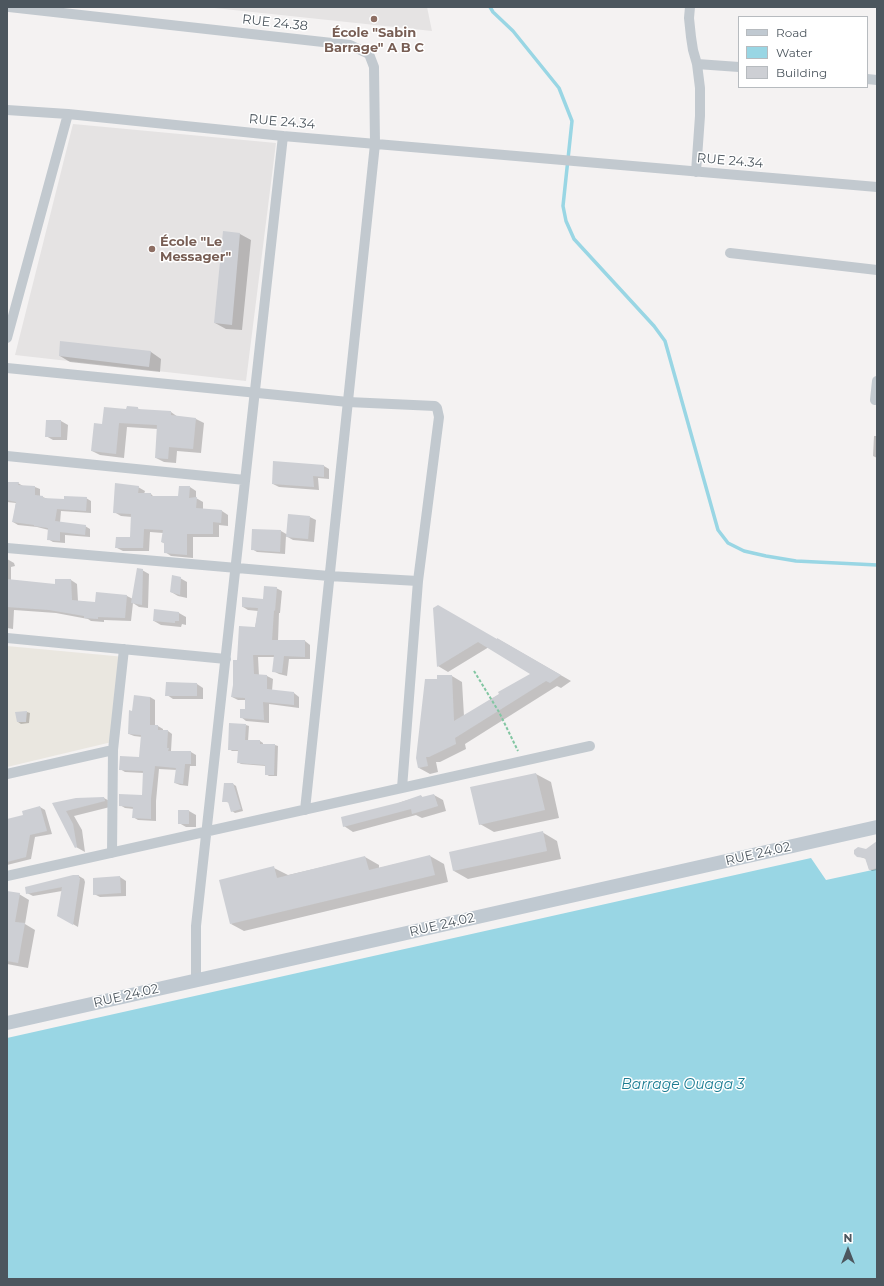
<!DOCTYPE html>
<html>
<head>
<meta charset="utf-8">
<style>
  body { margin:0 }
  #map { position:relative; width:884px; height:1286px; overflow:hidden; background:#f4f2f2; font-family:Montserrat,sans-serif }
  canvas { display:block }
  .frame { position:absolute; inset:0; border:8px solid #4c565e; pointer-events:none }
  .legend { position:absolute; left:738px; top:16px; width:130px; height:72px; box-sizing:border-box; background:#fff; border:1px solid #b7bbbf; margin:0; padding:5px 7px; list-style:none; font-size:12px; color:#4c565e }
  .legend li { display:flex; align-items:center; gap:8px; height:20px }
  .legend b { width:20px; border:1px solid #b7bbbf }
  .north { position:absolute; left:828px; top:1230px; width:40px; height:40px; -webkit-text-stroke:3px #fff; paint-order:stroke; rotate:0deg; font-size:11px; font-weight:700; line-height:16px; text-align:center; color:#4c565e }
  .north::after { content:''; display:block; margin:auto; width:14px; height:18px; background:#4c565e; clip-path:polygon(50% 0,100% 100%,50% 72%,0 100%) }
</style>
</head>
<body>
<div id="map">
<canvas width="884" height="1286"></canvas>
<div class="frame"></div>
<ul class="legend">
<li><b style="height:5px;background:#c0c9d1"></b>Road</li>
<li><b style="height:11px;background:#99d6e4"></b>Water</li>
<li><b style="height:11px;background:#cdcfd4"></b>Building</li>
</ul>
<div class="north">N</div>
</div>
<script>
const c = document.querySelector('canvas').getContext('2d');
c.lineJoin = 'round';
function paint(path, color) { c.fillStyle = color; c.fill(path, 'evenodd'); }
const poly = rows => new Path2D(rows.map(r => 'M' + r).join(''));
function trace(path, color, width, dash) { c.strokeStyle = color; c.lineWidth = width; c.lineCap = dash ? 'butt' : 'round'; c.setLineDash(dash || []); c.stroke(path); }
function label(font, color, halo, rows, align = 'center') {
  c.font = font + ' Montserrat,sans-serif'; c.lineWidth = 3; c.setLineDash([]); c.textBaseline = 'middle'; c.strokeStyle = halo; c.fillStyle = color; for (const [text, x, y, turn = 0] of rows) {
    c.save(); c.translate(x, y); c.rotate((+turn || 0) * Math.PI / 180); c.textAlign = isNaN(turn) ? turn : align; if (halo) c.strokeText(text, 0, 0); c.fillText(text, 0, 0); c.restore();
  }
}
paint(poly([
  [7,646,125,657,116,741,7,767]
]), '#eae7e0');
paint(poly([
  [205,7,427,7,432,31],
  [73,124,276,143,246,381,15,355]
]), '#e5e3e3');
paint(poly([
  [811,858,826,880,877,869,877,1279,7,1279,7,1038]
]), '#99d6e4');
paint(poly([
  [224,232,240,234,251,240,242,330,226,329,215,323],
  [61,342,151,352,161,359,160,372,70,362,60,356],
  [137,408,141,410,171,412,178,417,196,419,204,423,201,453,177,451,176,463,164,462,156,458,158,429,127,427,124,458,100,455,92,451,103,425,127,410],
  [61,421,68,425,67,440,53,440,46,436],
  [874,436,877,436,877,458,873,456],
  [324,466,329,469,329,479,318,478,319,490,279,487,273,484],
  [7,483,18,483,23,486,35,487,40,489,40,496,48,499,64,500,86,498,91,501,91,513,61,511,60,523,85,526,90,529,90,537,65,535,65,543,53,542,48,539,49,530,37,527,18,525,13,522,16,503,7,502],
  [138,487,145,491,144,494,151,494,154,497,179,497,190,487,196,491,196,498,203,502,203,509,222,511,228,515,228,526,219,525,219,537,193,537,193,558,171,556,165,552,165,544,162,542,163,533,150,532,149,551,123,551,117,548,131,538,132,517,121,516,114,512],
  [310,517,316,520,314,542,293,540,286,536,285,554,257,552,252,549,281,531,288,535],
  [7,559,14,563,15,566,11,567,11,580,56,585,56,580,71,580,77,584,78,601,96,603,97,593,127,596,133,599,142,570,149,574,148,608,139,607,133,603,131,621,104,620,104,622,91,621,88,619,56,613,14,610,13,629,7,628],
  [180,578,187,582,187,598,178,596,171,592],
  [276,588,282,591,280,613,279,613,278,641,305,641,310,645,310,659,289,659,287,676,279,674,273,671,275,657,258,657,259,676,267,676,273,679,272,691,294,693,299,697,299,708,269,704,269,723,246,721,241,717,246,710,246,700,238,700,232,697,238,661,255,628,258,611,248,610,243,607,263,600],
  [434,608,497,640,498,639,571,681,561,688,557,686,465,744,466,749,440,762,436,762,438,772,430,774,419,768,438,676,452,676,462,682,464,716,532,674,489,647,448,672,438,666],
  [155,610,179,613,186,617,186,625,182,624,181,627,161,625,154,621],
  [197,684,203,688,203,699,173,699,167,695],
  [150,697,155,700,155,726,158,726,163,729,163,731,168,731,172,734,171,751,191,752,196,755,196,766,190,766,188,786,180,785,175,783,177,770,159,769,156,801,156,821,138,820,133,817,134,809,125,808,120,805,143,796,144,773,125,772,120,769,140,758,142,737,134,736,129,734,133,712],
  [27,712,30,713,29,723,21,724,18,722],
  [246,725,249,726,248,741,260,741,263,743,263,745,275,745,278,746,277,776,269,776,266,774,266,766,241,764,238,762,238,751,232,751,229,749],
  [536,774,551,782,559,818,494,832,480,824,472,788],
  [233,784,236,786,243,811,235,813,232,811,230,803,223,801],
  [434,795,443,800,446,811,422,818,416,815,353,832,344,826,401,802,421,796,424,798],
  [104,798,113,803,114,806,74,816,82,830,85,852,76,847,53,804],
  [40,807,45,810,52,834,35,837,31,859,7,865,7,820,25,816],
  [179,811,189,811,196,815,196,827,186,827,179,823],
  [542,832,557,841,561,859,468,879,454,871,450,853],
  [877,845,877,870,872,871,869,869,866,859,858,856,866,850],
  [430,856,444,864,448,882,244,931,231,924,274,868,288,875,365,857,379,865,379,868],
  [79,876,84,879,85,882,78,927,59,916,62,891,33,896,27,893],
  [120,877,126,881,126,896,100,897,94,894,94,879],
  [7,892,19,894,29,900,25,924,35,930,28,968,7,964]
]), '#0003');
trace(poly([
  [490,7,493,12,513,31,559,88,572,121,563,206,566,221,574,239,654,326,665,341,718,530,728,543,744,551,766,556,796,561,877,565]
]), '#99d6e4', 3.5);
paint(poly([
  [223,231,240,233,232,325,214,323],
  [60,341,151,351,149,367,59,356],
  [127,406,138,407,138,409,171,411,171,415,196,418,193,449,169,447,168,459,155,458,157,425,119,423,116,454,91,451,94,423,102,424,104,407,126,409],
  [46,420,61,420,61,437,45,437],
  [273,461,324,465,324,477,313,476,314,487,272,484],
  [7,482,19,482,18,485,35,486,35,495,43,496,43,498,64,499,64,496,87,497,86,511,57,509,55,521,86,525,85,535,60,532,60,541,47,540,48,528,34,526,34,525,12,522,16,502,7,500],
  [115,483,139,486,138,493,151,493,151,496,178,496,179,486,190,486,189,498,197,497,196,508,222,510,221,523,213,522,213,534,187,534,187,555,164,553,164,543,161,542,163,530,144,529,143,548,115,548,116,537,130,537,131,514,113,513],
  [288,514,310,516,308,539,286,537],
  [252,529,281,530,280,552,251,550],
  [137,568,143,569,142,605,131,603],
  [172,575,181,577,180,595,170,592],
  [7,579,55,584,55,579,71,579,72,600,95,602,96,592,127,595,125,618,98,617,98,619,84,618,84,616,49,610,7,607],
  [264,586,277,587,275,611,274,610,272,640,305,640,305,657,284,656,282,673,272,672,274,655,253,655,254,674,267,675,267,689,294,692,294,705,263,702,264,720,240,718,240,709,245,709,245,698,231,697,233,685,233,660,237,660,239,626,255,627,258,608,242,607,242,597,263,599],
  [438,605,497,639,497,638,561,675,550,683,546,681,455,738,456,744,429,757,426,757,428,766,418,768,416,758,425,679,437,679,437,675,452,675,454,721,499,694,498,692,530,674,478,642,437,667,433,608],
  [154,609,179,612,179,621,175,621,175,623,153,621],
  [166,682,197,683,197,696,165,696],
  [134,695,150,697,150,725,158,725,158,730,168,730,167,748,169,748,168,751,191,751,191,764,185,764,183,784,174,783,176,768,155,766,151,798,151,819,132,818,133,807,119,806,119,794,142,795,143,771,119,770,120,756,139,757,141,735,128,734,129,710,132,711],
  [27,711,26,722,17,722,15,712],
  [229,723,246,724,245,740,260,740,260,744,275,744,274,775,265,775,265,765,237,763,238,750,228,750],
  [536,773,545,810,479,825,470,787],
  [224,783,233,783,241,809,231,812,228,802,222,802],
  [434,794,438,806,412,814,411,809,343,827,341,817,401,802,421,795,422,797],
  [104,797,105,801,66,811,73,824,77,847,75,848,52,803,76,798],
  [40,806,47,831,30,835,26,857,7,862,7,819,23,815,22,811],
  [178,810,189,810,189,824,178,824],
  [543,831,547,851,453,871,449,852],
  [877,841,877,868,869,870,865,858,857,857,854,854,854,850,858,847,866,849],
  [430,855,435,875,230,924,219,880,274,866,277,878,365,856,369,870],
  [73,875,79,875,79,878,80,878,73,925,57,916,62,887,26,894,25,887],
  [120,876,121,893,93,895,93,878],
  [7,891,20,893,15,922,25,923,18,963,7,961]
]), '#cdcfd4');
trace(poly([
  [474,671,499,712,518,751]
]), '#82c6a2', 2, [3, 2]);
trace(poly([
  [9,7,350,45,369,54,374,67,375,144,305,810],
  [690,7,689,18,691,37,693,50,697,64,700,88,700,116,696,172],
  [697,64,739,67],
  [867,79,877,80],
  [7,110,68,114,283,136,877,187],
  [730,253,877,270],
  [7,338,68,114],
  [7,368,348,402,435,406,437,408,439,417,418,581,402,788],
  [875,400,877,381],
  [7,456,245,480],
  [7,548,329,576,418,581],
  [7,638,226,659],
  [7,774,113,750],
  [112,853,113,750,124,649],
  [7,876,590,746],
  [196,981,196,926,283,136]
]), '#c2c9cf', 10);
trace(poly([
  [7,1023,877,827]
]), '#c0c9d1', 14);
for (const [x, y, r, color] of [
  [374,19,4,"#8d6e63"],
  [152,249,4,"#8d6e63"]
]) { const dot = new Path2D(); dot.arc(x, y, r, 0, 2 * Math.PI); c.fillStyle = color; c.fill(dot); trace(dot, '#fff', 1.5); }
label('13px', '#4c565e', '#fff', [
  ["RUE 24.38",275,23,6],
  ["RUE 24.34",282,122,5],
  ["RUE 24.34",730,161,5],
  ["RUE 24.02",758,854,-13],
  ["RUE 24.02",442,925,-13],
  ["RUE 24.02",126,996,-13]
]);
label('bold 13px', '#785e54', '#fff', [
  ["École \"Sabin",374,33],
  ["Barrage\" A B C",374,48],
  ["École \"Le",160,242,"left"],
  ["Messager\"",160,257,"left"]
]);
label('italic 14px', '#1c7c92', '#fff', [
  ["Barrage Ouaga 3",683,1085]
]);
</script>
</body>
</html>
